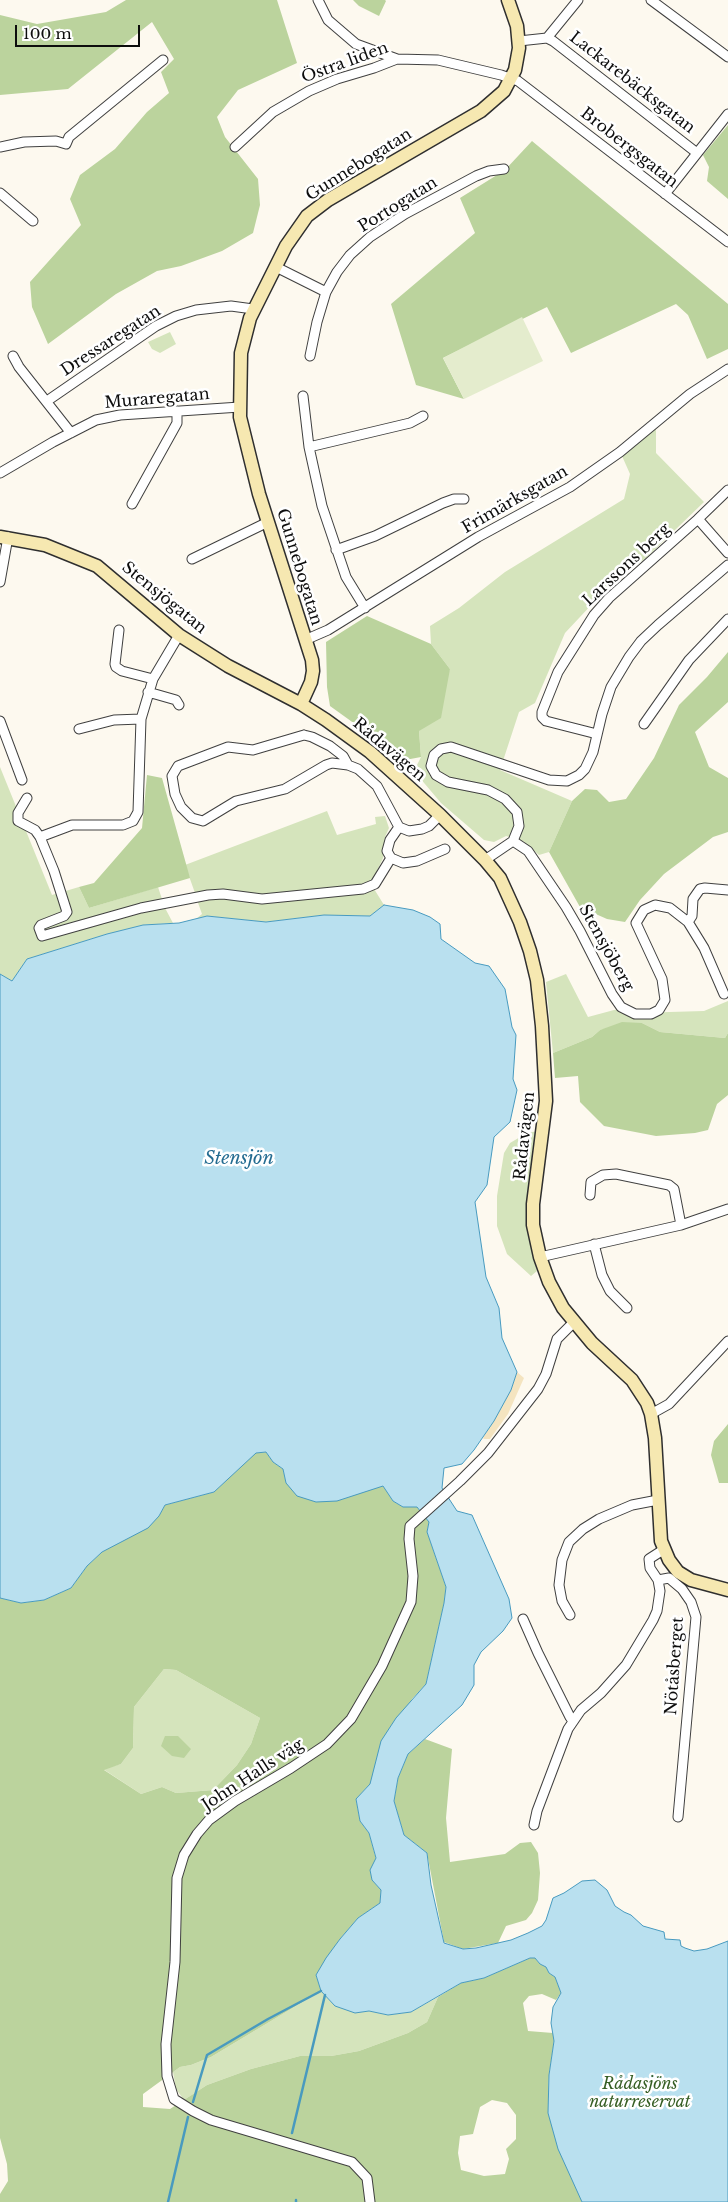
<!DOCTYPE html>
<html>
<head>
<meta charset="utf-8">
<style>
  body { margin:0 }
  #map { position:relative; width:728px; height:2202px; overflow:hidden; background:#fdf9ef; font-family:"Libre Baskerville",serif }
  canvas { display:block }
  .scale { position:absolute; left:15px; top:25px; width:125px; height:22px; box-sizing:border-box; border:2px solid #0d0d0d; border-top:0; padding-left:6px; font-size:15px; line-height:18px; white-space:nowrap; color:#0d0d0d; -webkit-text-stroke:4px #fff; paint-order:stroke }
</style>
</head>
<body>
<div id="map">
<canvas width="728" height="2202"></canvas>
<div class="scale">100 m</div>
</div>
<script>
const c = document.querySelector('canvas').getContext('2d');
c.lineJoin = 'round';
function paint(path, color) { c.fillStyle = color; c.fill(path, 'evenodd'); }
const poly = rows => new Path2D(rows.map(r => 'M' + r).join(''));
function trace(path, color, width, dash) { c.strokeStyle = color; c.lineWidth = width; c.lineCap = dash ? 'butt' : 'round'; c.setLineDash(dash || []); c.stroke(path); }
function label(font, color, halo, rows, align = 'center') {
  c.font = font + ' "Libre Baskerville",serif'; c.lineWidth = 5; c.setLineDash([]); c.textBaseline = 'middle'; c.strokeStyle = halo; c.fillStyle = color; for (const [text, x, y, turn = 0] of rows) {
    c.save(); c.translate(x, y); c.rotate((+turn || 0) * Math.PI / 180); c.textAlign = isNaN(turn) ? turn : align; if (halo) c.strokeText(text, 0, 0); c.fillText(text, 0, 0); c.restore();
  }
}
paint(poly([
  [170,332,176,344,160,353,152,349,148,342],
  [656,425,656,453,704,502,646,558,609,586,565,633,535,703,519,712,500,770,572,801,549,852,539,855,523,841,506,836,494,842,484,840,441,803,414,771,421,757,419,731,450,669,431,644,430,626,459,608,505,572,624,499,630,474,622,456],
  [0,767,52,895,79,887,89,908,158,887,163,902,195,893,185,865,327,811,337,835,376,824,375,817,385,816,389,828,385,837,383,858,371,884,384,905,370,916,324,915,266,922,207,916,196,919,202,914,197,900,165,908,173,923,143,925,107,934,27,959,12,981,0,974],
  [566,974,588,1017,614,1010,629,1008,635,1013,704,1011,728,1001,728,1033,725,1038,660,1032,642,1023,600,1030,592,1037,553,1053,546,982],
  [538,1131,528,1229,537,1271,531,1276,507,1254,497,1226,497,1196,504,1153,510,1143,527,1133],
  [164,1669,176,1670,260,1718,251,1744,237,1765,213,1790,176,1793,162,1787,141,1794,103,1769,121,1764,133,1748,134,1707],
  [321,1991,335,2006,355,2012,369,2011,388,2015,411,2012,438,1997,427,2022,408,2033,359,2051,331,2056,300,2056,251,2069,207,2085,184,2100,176,2089,173,2072,180,2067,191,2065,211,2057]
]), '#d5e4bc');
paint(poly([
  [126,0,277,0,297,63,238,90,217,117,225,137,258,179,260,205,253,233,222,251,181,266,157,271,116,294,48,344,32,307,30,282,81,225,70,199,80,175,115,149,147,112,169,93,161,72,174,59,152,22,68,89,0,95,0,15,37,24,106,12],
  [353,0,385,0,386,1,379,16,359,6],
  [728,125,728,199,707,181,709,167,703,155],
  [532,141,728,304,728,349,707,359,688,315,676,304,571,353,547,307,443,358,464,399,416,385,391,304,475,233,460,198,505,170],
  [367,616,431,644,450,669,441,718,419,731,421,757,405,760,330,706,327,687,326,642],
  [728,652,728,702,695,732,709,767,728,778,728,832,713,837,664,874,640,900,625,922,607,919,580,907,549,852,572,801,585,789,597,790,609,802,626,799,654,758,679,705,707,677],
  [147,775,162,778,190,878,89,908,79,887,94,883,142,828],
  [622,1022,642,1023,660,1032,725,1038,728,1033,728,1095,717,1104,708,1130,695,1133,656,1136,604,1126,580,1102,578,1076,555,1078,553,1053,592,1037,600,1030],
  [728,1424,728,1483,719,1483,711,1455,714,1441],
  [266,1452,273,1462,283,1469,286,1483,363,1491,383,1486,393,1501,403,1507,417,1507,429,1522,427,1532,446,1587,444,1603,426,1684,412,1699,370,1784,356,1799,360,1821,369,1833,376,1859,371,1870,372,1880,381,1890,380,1903,358,1918,340,1939,316,1975,321,1991,211,2057,191,2065,180,2067,143,2094,143,2107,170,2109,207,2085,251,2069,300,2056,331,2056,359,2051,408,2033,427,2022,438,1997,461,1983,484,1978,530,1958,535,1958,540,1964,546,1966,549,1973,555,1977,561,1993,556,2000,542,1994,529,1996,523,2003,528,2031,553,2033,554,2041,549,2075,548,2113,582,2202,0,2202,0,2194,8,2181,7,2164,0,2138,0,1598,21,1603,44,1600,71,1588,87,1566,102,1552,159,1516,165,1505,214,1492,255,1453],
  [164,1669,176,1670,260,1718,251,1744,237,1765,213,1790,176,1793,162,1787,141,1794,104,1770,121,1764,133,1748,134,1707],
  [492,2100,507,2103,516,2115,516,2139,506,2149,509,2159,505,2174,484,2176,461,2170,458,2153,460,2136,473,2134,480,2107],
  [165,1736,178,1736,191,1749,184,1758,172,1756,161,1746],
  [425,1739,452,1749,446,1818,450,1862,505,1854,520,1843,531,1842,538,1853,540,1873,538,1900,532,1913,526,1920,506,1926,498,1943,463,1949,444,1942,427,1853,404,1835,394,1801,398,1778,408,1754]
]), '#bbd39d');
paint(poly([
  [517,1372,524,1378,508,1414,490,1439,484,1439,483,1438,511,1390]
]), '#f4e4c0');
paint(poly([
  [522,317,543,361,464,399,443,358]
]), '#e4eccd');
const water = poly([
  [384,905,413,910,430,917,440,924,441,939,475,963,489,966,505,989,512,1027,516,1035,513,1079,517,1090,510,1122,494,1137,487,1185,475,1202,486,1277,499,1308,502,1338,517,1372,511,1390,494,1421,474,1450,462,1464,444,1468,442,1488,457,1511,472,1515,509,1599,512,1618,503,1631,481,1652,474,1665,474,1685,462,1705,408,1754,398,1778,394,1801,404,1835,427,1853,431,1885,444,1943,463,1949,476,1948,511,1940,528,1933,542,1926,546,1920,553,1898,564,1893,582,1881,595,1880,607,1890,615,1906,624,1912,631,1915,643,1926,664,1932,665,1939,680,1940,681,1946,685,1948,694,1951,707,1949,728,1941,728,2202,582,2202,558,2149,548,2113,549,2075,554,2041,551,2023,553,2007,561,1993,555,1977,549,1973,546,1967,540,1964,535,1958,530,1958,484,1978,461,1983,411,2012,388,2015,369,2011,355,2013,335,2006,321,1991,316,1975,326,1958,340,1939,358,1918,380,1903,381,1890,372,1880,370,1870,376,1858,369,1833,360,1821,356,1799,370,1784,381,1741,396,1718,426,1684,444,1603,446,1587,427,1532,429,1522,417,1507,403,1507,393,1501,383,1486,337,1501,316,1502,297,1496,286,1483,283,1469,273,1462,266,1452,256,1453,214,1492,165,1505,159,1516,148,1528,102,1552,87,1566,71,1588,44,1600,21,1603,0,1598,0,974,12,981,27,959,107,934,143,925,179,923,207,916,266,922,324,915,370,916,384,905]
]);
paint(water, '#b9e0ef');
trace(water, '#489abf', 1);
trace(poly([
  [193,2102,207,2055,268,2019,321,1991],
  [292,2133,325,1995],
  [168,2202,188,2117],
  [296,2202,296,2200]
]), '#489abf', 2.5);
const street = poly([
  [318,0,328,20,356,44,397,59],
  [651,0,728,57],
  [547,38,578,0],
  [519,41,547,38,553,41,697,153],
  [0,147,24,142,56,141,66,144,69,137,163,60],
  [235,147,273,112,309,91,337,79,374,68,397,59,438,60,501,75,518,81,728,242],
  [0,193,33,221],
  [665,194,728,114],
  [276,267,326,292],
  [13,356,19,367,71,433],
  [310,356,317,322,326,292,337,272,350,255,370,237,405,214,476,176,489,171,504,169],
  [303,396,309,447,322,506,346,577,365,608],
  [47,401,156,326,176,316,196,310,231,306,253,309],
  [309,447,410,423,423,416],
  [0,473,53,442,96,420,120,415,240,407],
  [132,504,177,423,177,411],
  [698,519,728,553],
  [336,550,375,536,443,503,454,499,464,499],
  [192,559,268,522],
  [0,582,8,537],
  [119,630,115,664,116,667,122,671,153,679],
  [305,640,328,630,478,537,570,487,620,452,690,394,728,369],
  [148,692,176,700,179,705],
  [0,721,22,780],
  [644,724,689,660,728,619],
  [79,729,114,720,141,719],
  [597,734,546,721,542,717,542,712,558,672,594,615,609,598,698,519,728,490],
  [304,735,312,737,330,746,343,756,348,765,332,763,326,765,285,789,236,801,203,821,192,818,181,807,175,794,172,776,178,766,228,747,253,750,304,735],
  [348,765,358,769,377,786,399,827],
  [27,798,18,813,18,821,35,830,40,837,54,871,67,912,64,916,41,925,39,928,42,936,141,908,208,895,223,894,262,899,363,889,375,884,391,858],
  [440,815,429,826,422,829,409,831,399,827,390,840,387,851,391,858,403,863,417,861,445,849],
  [40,837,72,825,123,825,133,821,138,812,141,719,153,679,179,635],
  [513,841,528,851,566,907,580,931,612,994,621,1007,635,1014,651,1014,659,1010,665,1000,662,979,636,923,644,910,655,905,670,908,688,922,704,948,724,994],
  [485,860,513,841,519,826,517,812,505,799,488,790,448,782,436,775,431,766,434,755,441,749,451,747,549,780,567,781,579,775,585,769,593,752,602,714,611,687,629,657,641,641,658,625,728,565],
  [688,922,692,916,693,899,700,889,705,888,728,890],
  [590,1195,591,1182,603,1175,616,1174,669,1185,674,1189,681,1225],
  [594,1244,602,1275,610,1291,627,1308],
  [540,1257,681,1225,728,1209],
  [651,1414,669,1404,728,1341],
  [658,1580,669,1578,682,1589,691,1602,696,1617,678,1817],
  [570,1615,562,1601,559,1585,562,1560,569,1542,583,1529,599,1519,632,1505,658,1500],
  [523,1619,538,1653,570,1717,573,1721],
  [534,1825,537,1811,568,1729,581,1710,601,1693,626,1665,653,1620,657,1611,660,1591,658,1580,650,1568,649,1559,663,1550],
  [370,2202,367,2178,352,2162,211,2120,193,2111,174,2099,167,2076,166,2044,175,1962,177,1878,184,1855,197,1834,209,1820,235,1801,291,1768,327,1744,351,1719,382,1666,411,1602,413,1576,409,1539,410,1526,460,1481,488,1453,538,1389,546,1374,557,1339,574,1322]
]);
const secondary = poly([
  [0,537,45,545,97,566,179,635,228,666,301,704,326,720,370,752,440,815,485,860,500,878,520,922,530,951,537,980,542,1026,546,1101,533,1204,533,1225,540,1257,549,1282,563,1308,592,1343,632,1380,647,1403,651,1414,655,1438,661,1541,669,1560,678,1572,691,1580,728,1590],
  [301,704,311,682,313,671,312,660,259,494,240,417,241,353,250,318,286,246,307,216,328,200,481,111,504,91,515,70,519,48,517,26,508,0]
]);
trace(street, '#404040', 11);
trace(secondary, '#2f2f2f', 15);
trace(street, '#fff', 9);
trace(secondary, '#f6e8b1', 12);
label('16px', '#0d0d0d', '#fff', [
  ["Östra liden",345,63,-20],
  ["Lackarebäcksgatan",632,83,38],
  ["Brobergsgatan",629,148,38],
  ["Gunnebogatan",359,165,-32],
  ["Portogatan",398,205,-32],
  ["Dressaregatan",111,341,-33],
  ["Muraregatan",157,399,-5],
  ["Frimärksgatan",515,500,-30],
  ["Larssons berg",627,565,-43],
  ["Gunnebogatan",299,567,73],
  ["Stensjögatan",164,598,39],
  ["Rådavägen",389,750,40],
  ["Stensjöberg",606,948,61],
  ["Rådavägen",525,1136,-84],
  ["Nötåsberget",675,1666,-86],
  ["John Halls väg",253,1775,-33]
]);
label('italic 16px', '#365e24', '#fff', [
  ["Rådasjöns",640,2084],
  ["naturreservat",640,2102]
]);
label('italic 18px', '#246c91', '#fff', [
  ["Stensjön",239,1159]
]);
</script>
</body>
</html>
